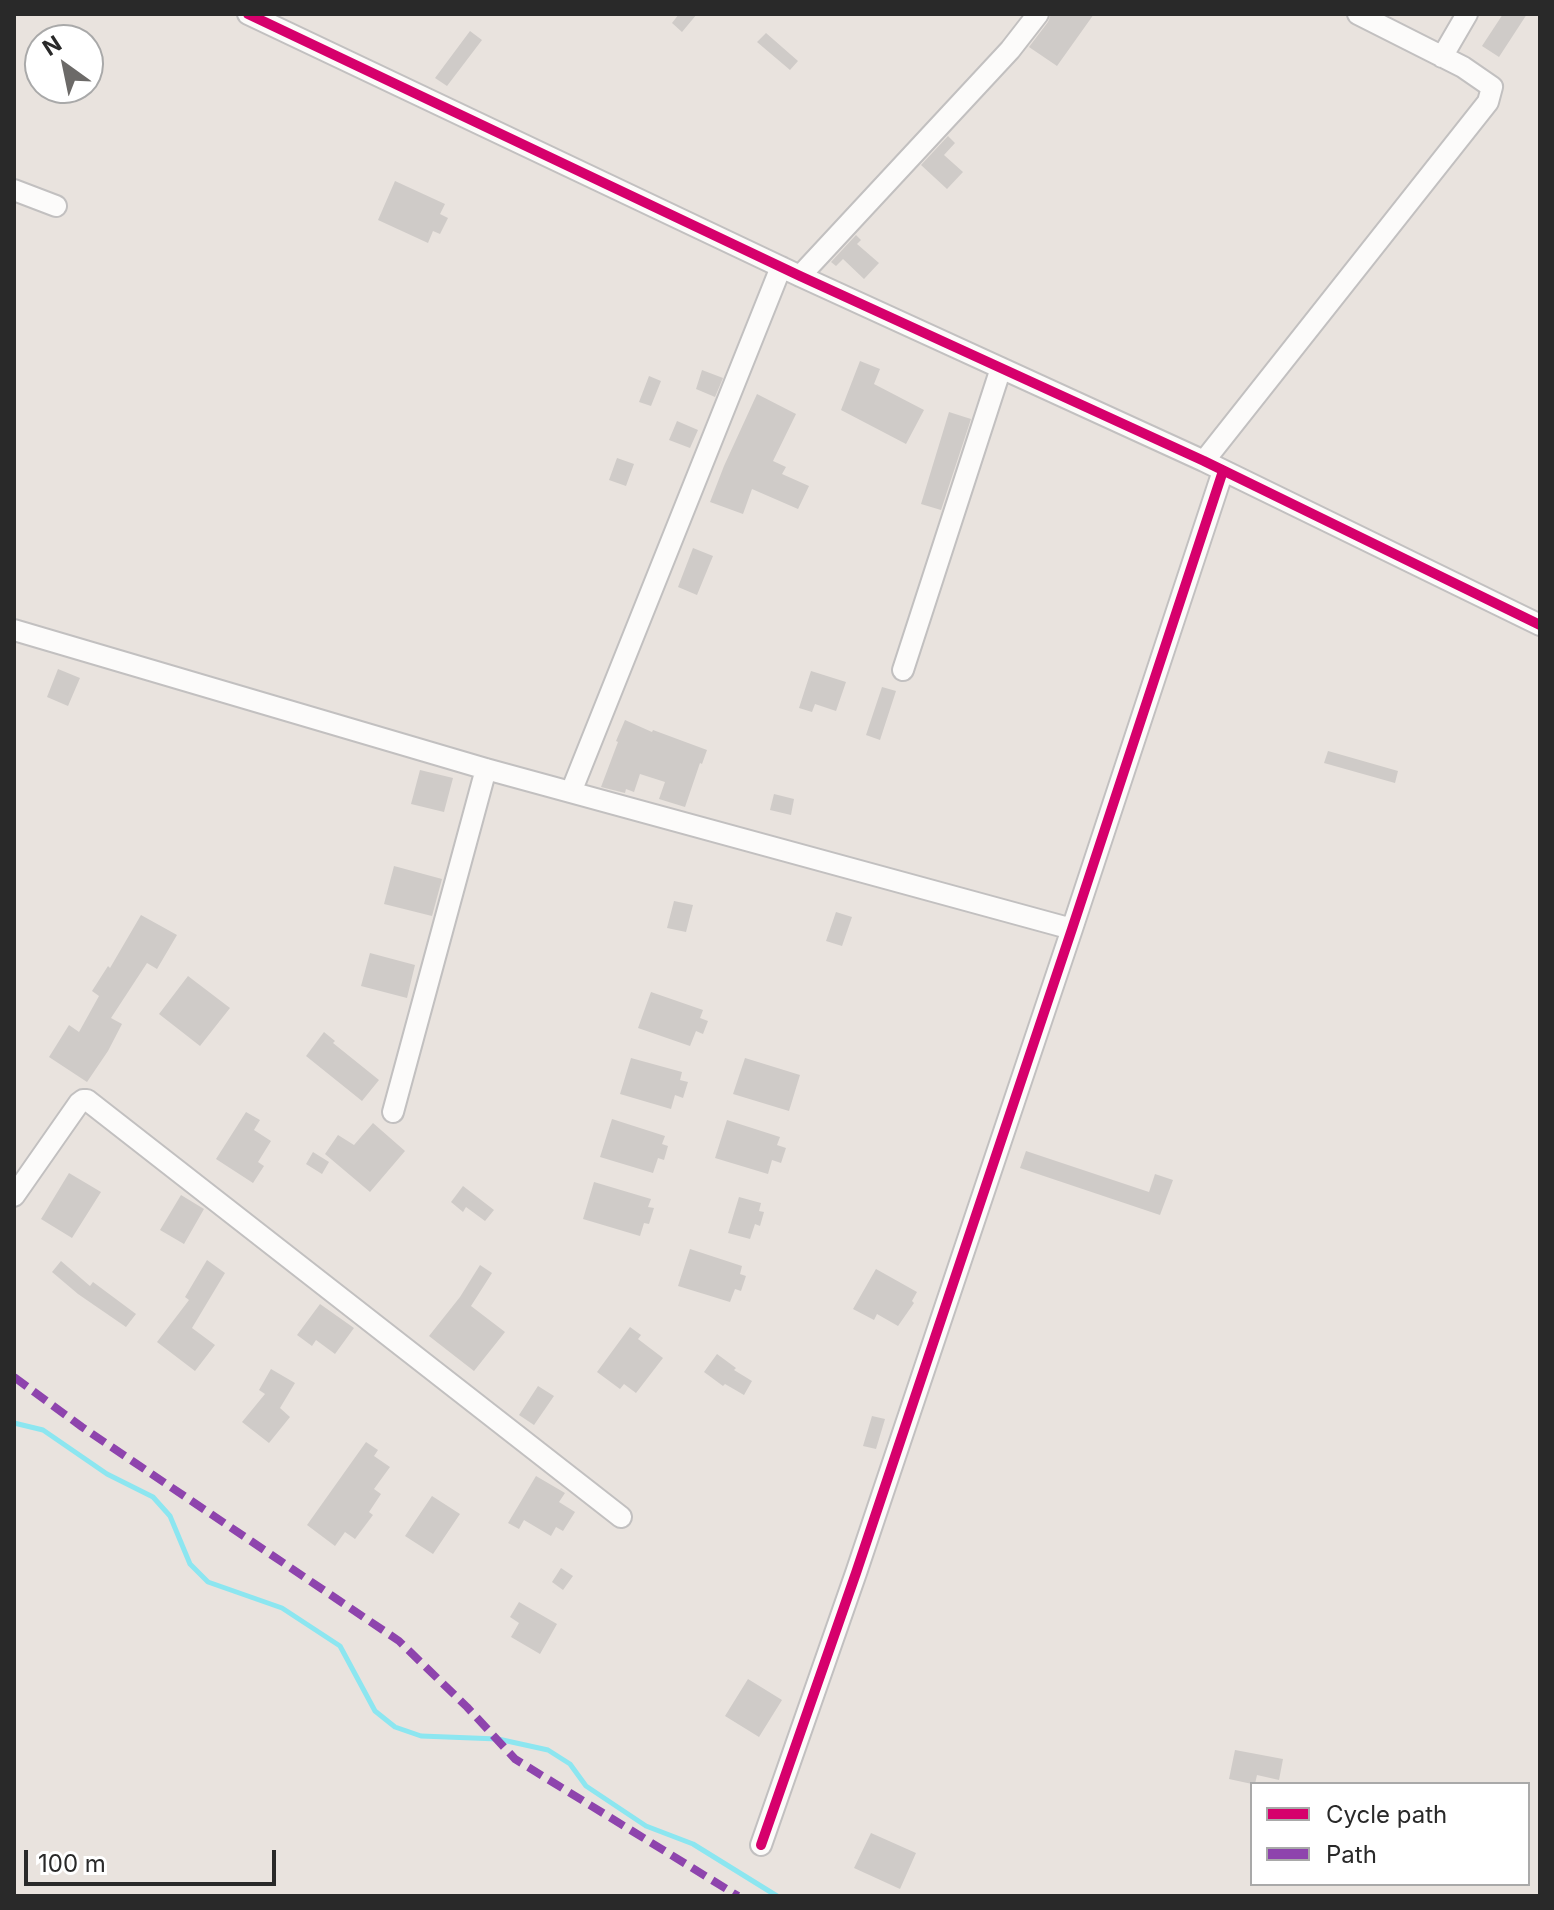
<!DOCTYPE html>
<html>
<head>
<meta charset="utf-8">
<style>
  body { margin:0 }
  #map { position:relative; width:1554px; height:1910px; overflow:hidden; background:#e9e3de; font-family:Inter,sans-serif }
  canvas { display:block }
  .frame { position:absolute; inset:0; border:16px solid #292929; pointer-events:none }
  .legend { position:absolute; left:1250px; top:1782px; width:280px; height:104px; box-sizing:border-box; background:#fff; border:2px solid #a9a9a9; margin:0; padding:10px 14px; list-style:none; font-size:24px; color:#292929 }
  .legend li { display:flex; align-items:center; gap:16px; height:40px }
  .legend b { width:40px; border:2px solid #a9a9a9 }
  .north { position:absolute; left:24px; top:24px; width:80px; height:80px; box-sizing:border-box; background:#fff; border:2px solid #a9a9a9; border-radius:50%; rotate:327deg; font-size:22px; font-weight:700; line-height:32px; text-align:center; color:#292929 }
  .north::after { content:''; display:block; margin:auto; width:28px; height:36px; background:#6c6a68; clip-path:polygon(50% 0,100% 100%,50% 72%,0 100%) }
  .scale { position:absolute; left:24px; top:1850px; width:252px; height:36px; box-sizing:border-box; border:4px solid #292929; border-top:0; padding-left:10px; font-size:24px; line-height:28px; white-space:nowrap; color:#292929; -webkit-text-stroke:6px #fff; paint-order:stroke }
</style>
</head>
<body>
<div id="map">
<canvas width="1554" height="1910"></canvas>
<div class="frame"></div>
<ul class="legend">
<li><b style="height:10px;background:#d6006c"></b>Cycle path</li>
<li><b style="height:10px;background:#8e44ad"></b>Path</li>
</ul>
<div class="north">N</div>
<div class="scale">100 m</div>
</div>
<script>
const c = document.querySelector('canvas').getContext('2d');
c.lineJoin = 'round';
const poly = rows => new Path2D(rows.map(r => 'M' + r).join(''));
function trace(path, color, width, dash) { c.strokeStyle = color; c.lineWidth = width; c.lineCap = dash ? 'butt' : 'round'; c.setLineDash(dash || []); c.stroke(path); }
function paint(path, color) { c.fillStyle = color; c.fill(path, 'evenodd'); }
trace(poly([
  [14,1423,43,1430,107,1474,153,1497,170,1516,190,1564,208,1582,282,1608,340,1646,375,1711,395,1727,421,1736,498,1739,548,1750,570,1764,586,1786,646,1826,693,1844,777,1896]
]), '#8ce6f0', 5);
paint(poly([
  [679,14,697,14,682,32,672,23],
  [1051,14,1094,14,1057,66,1029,47,1048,22],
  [1503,14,1527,14,1499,57,1482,46],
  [470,31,482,40,447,86,435,78],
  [766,33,798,61,790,70,757,42],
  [948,136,955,143,944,155,963,172,947,189,921,165],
  [395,181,445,204,440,214,448,218,440,234,433,231,428,243,378,220],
  [856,235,861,240,857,244,879,263,864,279,843,259,836,266,831,262],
  [860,361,880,369,874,384,924,410,906,444,841,410],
  [702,370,723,378,715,397,696,389],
  [649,376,661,381,651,406,639,402],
  [757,394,796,414,773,461,786,467,782,474,809,486,798,509,752,489,743,514,710,502,724,466],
  [949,412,971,419,941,510,921,504],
  [677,421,698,430,690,448,669,440],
  [617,458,634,464,626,486,609,480],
  [693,548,713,556,697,595,678,587],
  [58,669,80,678,68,706,47,697],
  [811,671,846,682,836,711,815,704,812,712,799,708],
  [882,687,896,691,880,740,866,735],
  [625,720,652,732,653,730,707,750,702,764,700,763,685,807,659,799,665,782,640,774,634,792,626,789,625,793,601,787,618,742,616,741],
  [1328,751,1398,771,1395,783,1324,763],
  [420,770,453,778,444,812,411,804],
  [774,794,794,799,791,815,770,810],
  [394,866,442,879,432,916,384,904],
  [674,901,693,905,686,932,667,928],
  [836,912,852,917,842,946,826,941],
  [141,915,177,935,157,969,147,963,111,1018,122,1024,108,1051,87,1082,49,1057,69,1025,79,1032,99,996,92,991,108,966,110,968],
  [370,953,415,965,407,998,361,986],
  [188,976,230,1008,200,1046,159,1014],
  [651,992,703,1010,700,1018,708,1021,703,1034,696,1031,690,1046,638,1028],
  [324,1032,335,1041,333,1043,379,1080,362,1101,306,1056],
  [631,1058,682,1072,680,1080,688,1082,683,1098,675,1095,671,1109,620,1094],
  [745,1058,800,1075,789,1111,733,1094],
  [246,1112,260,1120,254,1130,271,1141,258,1162,264,1166,253,1183,216,1159],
  [612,1119,665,1136,662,1144,668,1146,664,1160,658,1158,653,1173,600,1157],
  [727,1120,780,1137,777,1145,786,1148,781,1163,772,1160,768,1174,715,1158],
  [373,1123,405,1151,370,1192,325,1154,338,1135,354,1145],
  [1026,1151,1149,1192,1155,1174,1173,1180,1160,1215,1020,1168],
  [313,1152,329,1162,322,1174,306,1164],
  [69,1173,101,1192,72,1238,41,1219],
  [594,1182,651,1199,648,1207,654,1208,649,1224,644,1223,640,1236,583,1219],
  [463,1186,494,1210,485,1221,466,1207,463,1212,451,1202],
  [181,1195,204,1209,184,1244,160,1230],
  [739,1197,761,1203,759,1211,764,1212,760,1226,755,1224,750,1239,728,1233],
  [690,1249,742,1266,740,1274,746,1276,741,1291,735,1289,730,1302,678,1286],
  [207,1260,225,1273,192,1328,215,1345,195,1371,157,1342,189,1300,185,1297],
  [61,1261,90,1286,93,1282,136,1314,126,1327,78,1294,52,1272],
  [480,1265,492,1273,471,1306,505,1332,474,1371,429,1336,460,1297],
  [876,1269,917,1292,912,1301,914,1303,898,1326,877,1314,874,1320,853,1309],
  [320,1304,354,1328,335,1354,316,1340,312,1346,297,1335],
  [630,1327,641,1335,638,1339,663,1358,636,1393,624,1384,620,1389,597,1372],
  [717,1354,736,1368,734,1370,752,1381,744,1395,725,1384,723,1386,704,1372],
  [271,1369,295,1383,280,1408,290,1417,269,1443,242,1422,265,1394,259,1390],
  [538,1386,554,1396,534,1425,519,1415],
  [872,1416,885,1419,876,1449,863,1446],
  [366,1442,378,1450,374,1456,390,1467,374,1489,381,1494,369,1512,373,1515,355,1539,345,1532,335,1546,307,1525],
  [536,1476,565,1493,559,1502,575,1512,563,1531,556,1527,551,1536,524,1520,519,1529,508,1523],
  [432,1496,460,1514,433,1554,405,1536],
  [561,1568,573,1576,563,1590,552,1582],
  [519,1602,557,1624,540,1654,511,1637,519,1623,510,1617],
  [748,1679,782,1700,759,1737,725,1716],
  [1235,1750,1283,1759,1279,1780,1257,1775,1255,1784,1252,1784,1229,1779],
  [871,1833,916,1853,900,1889,854,1868]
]), '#cfcbc8');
const street = poly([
  [248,14,800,276,1204,461,1540,625],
  [1442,57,1467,14],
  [14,190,56,206],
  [800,276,1010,50,1038,14],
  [1204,461,1488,102,1492,87,1463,67,1358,14],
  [14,630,486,769,1072,929],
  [903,670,1001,368],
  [571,792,781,267],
  [393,1112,486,769],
  [14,1196,79,1103,83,1100,87,1100,621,1517],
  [761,1845,856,1573,1072,929,1223,471]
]);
trace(street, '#c2c0c0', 24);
trace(street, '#fcfbfa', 20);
trace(poly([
  [14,1377,82,1427,399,1641,467,1707,515,1759,738,1896]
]), '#8e44ad', 8, [16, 8]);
trace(poly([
  [248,14,800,276,1204,461,1540,625],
  [761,1845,856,1573,1072,929,1223,471]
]), '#d6006c', 10);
</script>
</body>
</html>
